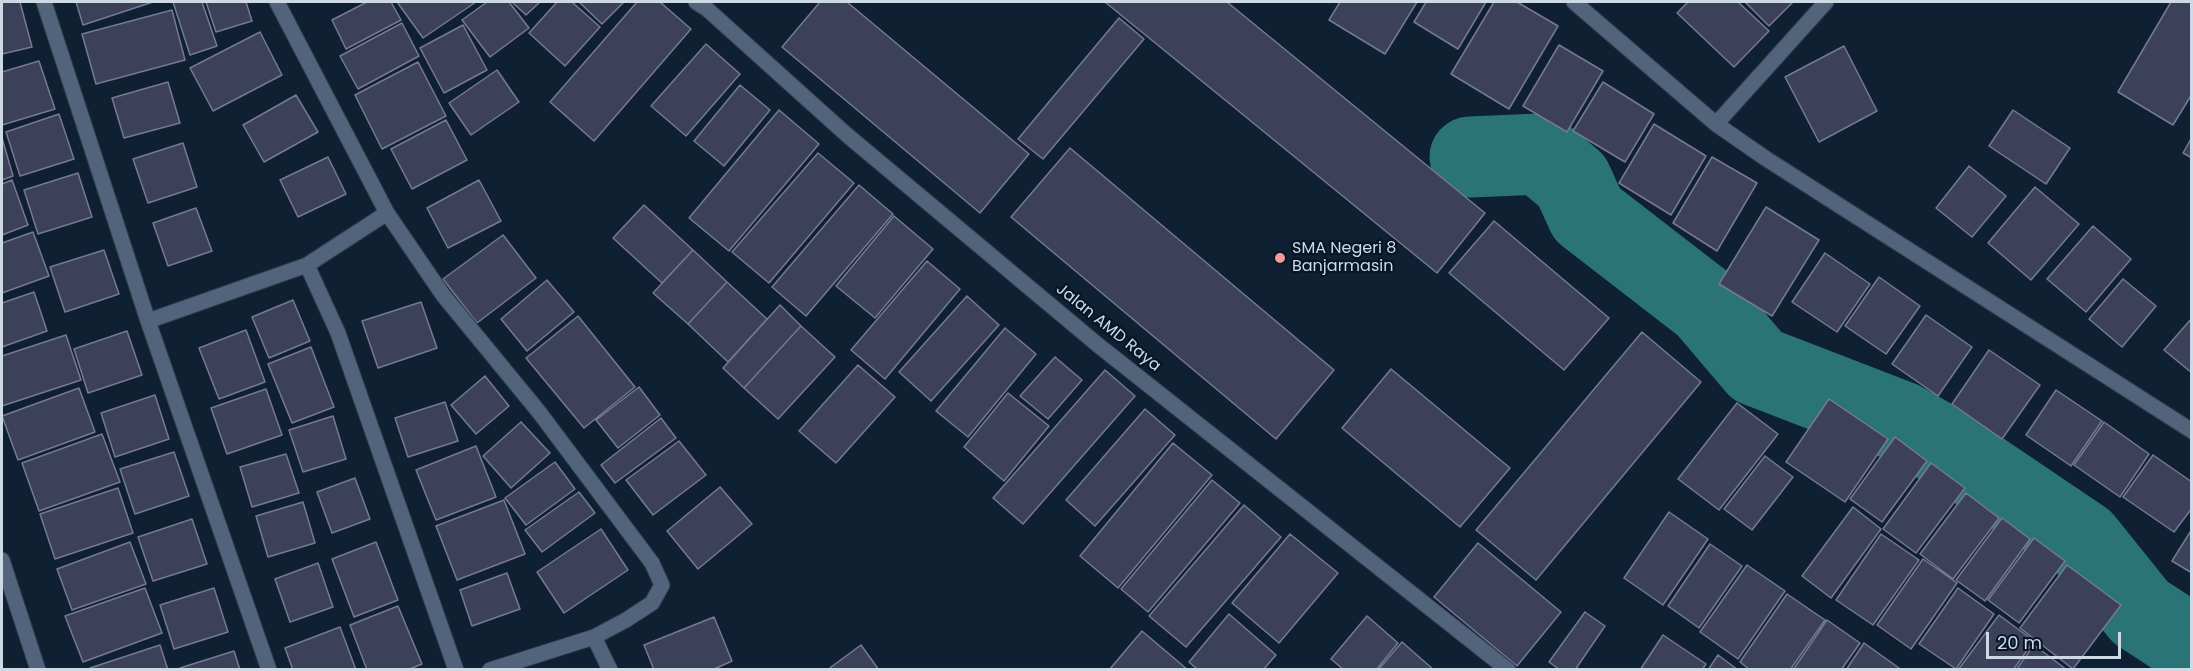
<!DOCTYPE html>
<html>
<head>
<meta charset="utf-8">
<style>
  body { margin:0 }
  #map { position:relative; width:2193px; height:671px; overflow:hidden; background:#0f2032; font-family:Poppins,sans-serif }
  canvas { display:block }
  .frame { position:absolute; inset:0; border:3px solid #ced9e6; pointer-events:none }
  .scale { position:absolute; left:1986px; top:632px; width:135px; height:27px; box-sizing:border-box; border:3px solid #ced9e6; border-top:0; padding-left:8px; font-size:18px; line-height:21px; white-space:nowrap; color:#ced9e6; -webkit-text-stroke:4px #061628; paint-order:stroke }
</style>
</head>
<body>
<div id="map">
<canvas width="2193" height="671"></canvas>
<div class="frame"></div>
<div class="scale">20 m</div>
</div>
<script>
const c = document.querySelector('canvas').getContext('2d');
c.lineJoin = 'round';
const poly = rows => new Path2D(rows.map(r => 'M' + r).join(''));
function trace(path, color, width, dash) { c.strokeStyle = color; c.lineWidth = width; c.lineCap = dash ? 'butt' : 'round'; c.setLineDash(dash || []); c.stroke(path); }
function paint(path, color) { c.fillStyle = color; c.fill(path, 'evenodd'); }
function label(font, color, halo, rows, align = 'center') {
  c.font = font + ' Poppins,sans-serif'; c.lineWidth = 4.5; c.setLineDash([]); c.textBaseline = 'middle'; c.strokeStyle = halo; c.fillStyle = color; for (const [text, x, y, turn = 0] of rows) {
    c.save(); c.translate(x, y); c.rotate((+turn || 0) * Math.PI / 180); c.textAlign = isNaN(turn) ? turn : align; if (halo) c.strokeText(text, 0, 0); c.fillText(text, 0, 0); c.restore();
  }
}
trace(poly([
  [1470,157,1540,154,1572,181,1587,214,1706,306,1757,366,1902,422,1935,441,2083,541,2140,612,2192,646]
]), '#2a7478', 81);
const building = poly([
  [2,2,20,2,32,47,2,54,2,2],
  [76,2,153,2,83,25,76,2],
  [173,2,202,2,217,46,190,55,173,2],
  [206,2,246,2,252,21,216,32,206,2],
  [367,2,391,2,401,20,346,49,332,20,367,2],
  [397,2,476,2,423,38,397,2],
  [487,2,509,2,529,28,490,57,462,20,487,2],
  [512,2,540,2,526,15,512,2],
  [557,2,572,2,600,27,565,66,529,33,557,2],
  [579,2,624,2,602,24,579,2],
  [637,2,660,2,691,29,594,141,550,102,637,2],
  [820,2,847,2,1029,154,980,213,782,47,820,2],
  [1105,2,1227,2,1485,213,1437,273,1105,2],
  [1340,2,1417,2,1385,54,1329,20,1340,2],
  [1426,2,1486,2,1458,49,1414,22,1426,2],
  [1494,2,1517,2,1558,26,1509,109,1451,74,1494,2],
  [1688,2,1738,2,1769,31,1734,67,1677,13,1688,2],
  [1745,2,1793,2,1769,26,1745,2],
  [2171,2,2192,2,2192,94,2173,125,2118,92,2171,2],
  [172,10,185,60,96,84,82,34,172,10],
  [1119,18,1144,39,1043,159,1018,139,1119,18],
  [402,23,419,56,358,89,340,56,402,23],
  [463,25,487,70,444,93,420,48,463,25],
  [260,32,282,75,213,111,190,68,260,32],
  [706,44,740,74,686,136,651,106,706,44],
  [1559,45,1603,71,1567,132,1523,106,1559,45],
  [1844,46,1877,111,1819,142,1785,77,1844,46],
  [39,61,55,109,2,125,2,72,39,61],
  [418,62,446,116,382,149,355,95,418,62],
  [497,70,519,102,471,135,449,103,497,70],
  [168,82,180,123,124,138,112,98,168,82],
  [1603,82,1654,114,1625,162,1573,131,1603,82],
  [740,85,770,110,724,166,694,141,740,85],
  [296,95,318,132,264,162,243,125,296,95],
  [779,110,819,144,729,251,689,218,779,110],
  [2013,110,2070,148,2046,184,1989,146,2013,110],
  [59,114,74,159,20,176,6,132,59,114],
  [446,120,467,160,412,189,391,149,446,120],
  [1654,124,1706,156,1671,215,1619,183,1654,124],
  [2192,137,2192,158,2183,153,2192,137],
  [2,138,13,176,2,180,2,138],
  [183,143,197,187,148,203,133,159,183,143],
  [1070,148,1334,370,1276,439,1011,217,1070,148],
  [818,153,854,183,769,283,732,252,818,153],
  [328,157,346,194,298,217,280,180,328,157],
  [1712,157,1757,183,1717,251,1673,223,1712,157],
  [1969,166,2006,196,1972,237,1936,208,1969,166],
  [78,173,92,217,38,234,24,190,78,173],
  [12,180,28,225,2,235,2,184,12,180],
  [479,180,501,221,448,248,427,208,479,180],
  [859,185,893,214,806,316,772,287,859,185],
  [2035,187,2079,224,2031,280,1988,243,2035,187],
  [644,205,693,250,662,283,613,238,644,205],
  [1766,207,1819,240,1772,316,1719,284,1766,207],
  [196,208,212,251,168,266,153,223,196,208],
  [894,216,933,249,875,318,836,286,894,216],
  [1494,221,1609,318,1564,370,1449,273,1494,221],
  [2093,226,2131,259,2086,312,2047,279,2093,226],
  [33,232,49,276,2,293,2,243,33,232],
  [503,235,536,278,477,323,443,279,503,235],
  [104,250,119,294,65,312,50,267,104,250],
  [693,250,727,282,688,324,653,293,693,250],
  [1825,253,1870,284,1837,332,1792,302,1825,253],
  [927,261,960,289,885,379,851,350,927,261],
  [1879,277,1920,306,1886,354,1845,326,1879,277],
  [2123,279,2156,306,2122,347,2089,319,2123,279],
  [547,280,574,312,527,351,501,319,547,280],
  [727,282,767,319,728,362,688,324,727,282],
  [34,292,47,331,2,347,2,303,34,292],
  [967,296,999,325,931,401,899,372,967,296],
  [293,300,310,341,269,358,252,317,293,300],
  [421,302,437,348,378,368,362,321,421,302],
  [780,305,801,326,744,388,723,368,780,305],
  [1926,315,1972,347,1938,396,1892,364,1926,315],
  [578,316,635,387,584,428,526,358,578,316],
  [2192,318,2192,373,2164,350,2192,318],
  [801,326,835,357,778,419,744,388,801,326],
  [1005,328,1036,354,968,437,936,411,1005,328],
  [246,330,265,382,219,399,199,348,246,330],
  [127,331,142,375,88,393,74,349,127,331],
  [1642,332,1701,382,1536,580,1476,530,1642,332],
  [66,335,81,380,2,406,2,356,66,335],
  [311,347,334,407,292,423,268,364,311,347],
  [1989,350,2040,385,2002,439,1952,404,1989,350],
  [1055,357,1082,380,1048,419,1020,396,1055,357],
  [858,365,895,397,836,463,799,431,858,365],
  [1391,369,1510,468,1460,527,1342,428,1391,369],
  [1105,370,1135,396,1023,524,993,498,1105,370],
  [485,376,509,406,476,434,451,405,485,376],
  [639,387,660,415,618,448,596,420,639,387],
  [79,388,95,432,18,460,2,416,79,388],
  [266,389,282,435,227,454,211,408,266,389],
  [2056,390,2102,421,2071,466,2026,435,2056,390],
  [1008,393,1049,426,1004,481,964,447,1008,393],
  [155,395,169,439,115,457,101,413,155,395],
  [1829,399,1888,439,1845,502,1786,462,1829,399],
  [445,402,458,441,408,457,395,418,445,402],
  [1737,403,1778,434,1719,510,1678,479,1737,403],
  [1145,409,1175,435,1095,526,1066,500,1145,409],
  [333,416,346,459,303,472,289,430,333,416],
  [661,418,676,438,615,483,601,465,661,418],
  [521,422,550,453,511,488,483,456,521,422],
  [2104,422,2149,454,2120,497,2074,465,2104,422],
  [102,434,120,482,39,511,22,463,102,434],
  [1895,437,1927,461,1882,522,1850,499,1895,437],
  [679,441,706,475,653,515,626,480,679,441],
  [1173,443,1212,475,1118,588,1080,556,1173,443],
  [476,446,496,497,436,520,416,470,476,446],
  [174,452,189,496,135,514,120,469,174,452],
  [286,454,299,493,252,507,240,467,286,454],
  [2153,455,2192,482,2192,508,2174,532,2123,497,2153,455],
  [1765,456,1793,477,1752,530,1724,509,1765,456],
  [555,462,575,489,526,525,505,498,555,462],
  [1931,463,1965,488,1916,553,1883,529,1931,463],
  [355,478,370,519,332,533,317,492,355,478],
  [1212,480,1240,503,1148,612,1121,589,1212,480],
  [720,487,752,524,698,569,667,531,720,487],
  [118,488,133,533,55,559,40,514,118,488],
  [579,492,595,513,542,552,525,530,579,492],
  [1966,493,1999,518,1953,579,1920,554,1966,493],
  [504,500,525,554,457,580,436,526,504,500],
  [303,502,315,543,268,557,256,516,303,502],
  [1244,505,1281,537,1186,647,1149,616,1244,505],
  [1853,507,1881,529,1831,598,1802,576,1853,507],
  [1669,512,1708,539,1663,605,1624,578,1669,512],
  [2002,518,2030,539,1985,601,1956,580,2002,518],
  [192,519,207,564,153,581,138,537,192,519],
  [601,529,628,570,564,613,537,572,601,529],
  [2192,529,2192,573,2172,561,2192,529],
  [1290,534,1338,573,1279,643,1232,603,1290,534],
  [1881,534,1919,560,1873,625,1836,600,1881,534],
  [2034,538,2065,561,2019,623,1988,600,2034,538],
  [130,542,146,584,72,610,57,569,130,542],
  [376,542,398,600,354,617,332,559,376,542],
  [1478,543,1561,612,1517,666,1434,597,1478,543],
  [1710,544,1742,566,1699,628,1668,606,1710,544],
  [1923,559,1957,583,1911,649,1877,625,1923,559],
  [318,563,333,607,290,622,275,579,318,563],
  [1747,565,1785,591,1738,659,1700,632,1747,565],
  [2067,565,2121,605,2073,669,2020,628,2067,565],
  [507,573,520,609,472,626,460,590,507,573],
  [145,588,162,633,83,662,65,616,145,588],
  [214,588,228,632,174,649,160,605,214,588],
  [1958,588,1994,614,1956,669,1919,644,1958,588],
  [1787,594,1825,620,1790,670,1750,670,1740,662,1787,594],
  [398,606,422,664,407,670,367,670,350,625,398,606],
  [1585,612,1605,626,1575,670,1560,670,1549,662,1585,612],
  [1229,614,1276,655,1263,670,1198,670,1189,662,1229,614],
  [1999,615,2034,641,2013,670,1958,670,1999,615],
  [1367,616,1398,643,1376,670,1344,670,1331,659,1367,616],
  [714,617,732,661,712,670,654,670,644,645,714,617],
  [1827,620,1860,643,1841,670,1793,670,1827,620],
  [340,627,356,670,293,670,285,648,340,627],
  [1142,631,1188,670,1109,670,1142,631],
  [1663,635,1706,664,1702,670,1640,670,1663,635],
  [1402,642,1434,670,1378,670,1402,642],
  [1864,643,1899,668,1899,670,1846,670,1864,643],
  [160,645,168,670,91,670,90,668,160,645],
  [861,645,879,670,827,670,861,645],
  [2034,645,2067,670,2016,670,2034,645],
  [234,651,240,670,181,670,180,668,234,651],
  [1718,655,1738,670,1708,670,1718,655]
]);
paint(building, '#3d4059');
trace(building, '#767995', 1.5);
const street = poly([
  [44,2,148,321,269,670],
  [277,2,387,213,443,295,539,412,652,563,662,585,652,603,626,620,594,637,490,670],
  [696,2,707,9,847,135,1098,345,1508,670],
  [1574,2,1716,124,1765,158,2192,431],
  [1716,124,1826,2],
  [307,265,338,333,456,670],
  [148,321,307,265,387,213],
  [2,560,38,670],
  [594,637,610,670]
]);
trace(street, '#313b4a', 17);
trace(street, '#52647b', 15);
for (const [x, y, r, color] of [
  [1280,258,6,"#f59c96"]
]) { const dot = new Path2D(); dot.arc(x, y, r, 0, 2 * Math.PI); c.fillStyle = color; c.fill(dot); trace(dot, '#061628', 2); }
label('16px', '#ced9e6', '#061628', [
  ["SMA Negeri 8",1292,249],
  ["Banjarmasin",1292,267]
], 'left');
label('16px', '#ced9e6', '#061628', [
  ["Jalan AMD Raya",1108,328,39]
]);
</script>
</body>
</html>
